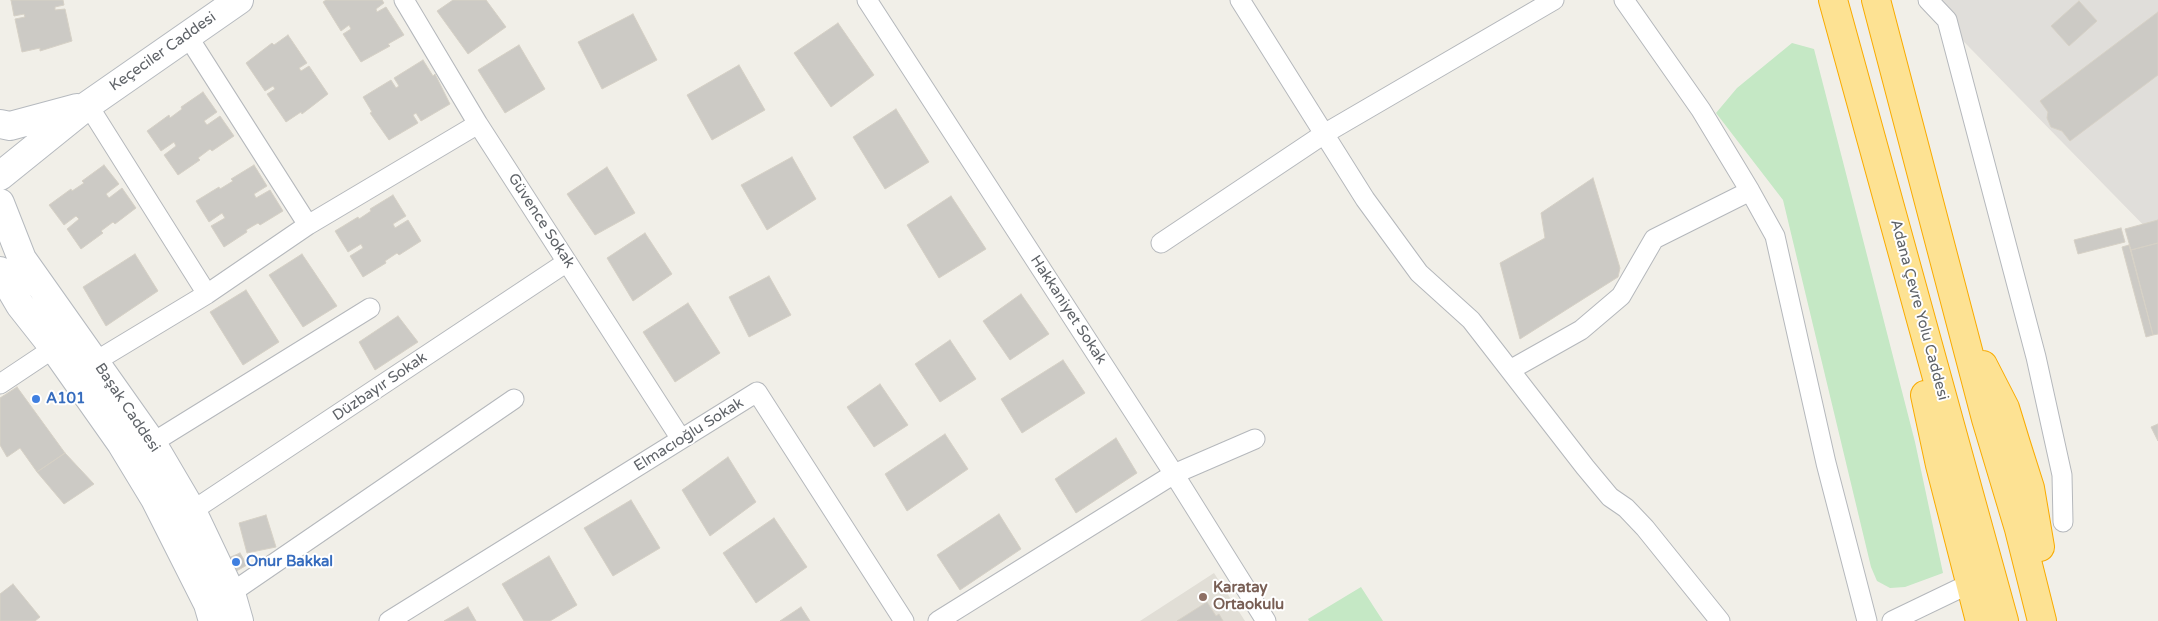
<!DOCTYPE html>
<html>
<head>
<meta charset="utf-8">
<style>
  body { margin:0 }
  canvas { display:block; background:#f1efe8 }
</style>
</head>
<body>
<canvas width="2158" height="621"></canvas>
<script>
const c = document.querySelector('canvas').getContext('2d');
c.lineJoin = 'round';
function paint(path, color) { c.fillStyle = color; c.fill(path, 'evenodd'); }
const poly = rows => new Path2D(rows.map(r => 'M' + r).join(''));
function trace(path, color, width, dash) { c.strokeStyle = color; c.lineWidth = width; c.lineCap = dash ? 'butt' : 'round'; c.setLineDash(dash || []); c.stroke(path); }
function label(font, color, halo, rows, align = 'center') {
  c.font = font + ' "Varela Round",sans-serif'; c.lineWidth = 4; c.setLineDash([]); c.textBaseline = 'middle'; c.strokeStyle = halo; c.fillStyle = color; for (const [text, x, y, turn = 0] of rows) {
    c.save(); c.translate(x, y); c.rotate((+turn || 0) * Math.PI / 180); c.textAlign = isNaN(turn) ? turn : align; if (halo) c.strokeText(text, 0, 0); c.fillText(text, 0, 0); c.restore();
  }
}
paint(poly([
  [1923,0,2158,0,2158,240]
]), '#e0deda');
paint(poly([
  [1214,573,1245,621,1140,621]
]), '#e1ded6');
paint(poly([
  [1792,43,1814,49,1915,442,1943,573,1905,587,1890,588,1877,581,1871,567,1783,200,1716,113,1737,88],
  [1361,587,1383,621,1309,621,1308,619]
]), '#c5e8c5');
const building = poly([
  [11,0,63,0,64,5,55,7,55,10,65,9,72,41,40,51,40,48,22,52,15,19,25,17,24,14,14,16,11,0],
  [326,0,382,0,384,3,376,9,377,12,386,7,404,35,388,44,390,46,361,62,343,34,351,29,349,25,341,31,323,2,326,0],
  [453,0,486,0,506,27,468,54,437,11,453,0],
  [2079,1,2097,21,2069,46,2051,26,2079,1],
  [2158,12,2158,75,2070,141,2062,131,2051,127,2047,118,2048,112,2040,101,2158,12],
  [633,14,657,60,602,89,578,42,633,14],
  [838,23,874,75,831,107,794,53,838,23],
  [288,35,307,63,299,68,301,71,309,66,328,94,302,114,301,112,286,122,267,94,275,89,273,86,265,91,246,63,272,43,274,45,288,35],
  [519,45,545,89,505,113,478,70,519,45],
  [423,60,433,76,435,74,450,104,421,121,416,113,413,115,418,123,389,140,370,113,372,112,363,97,391,80,396,88,399,86,394,78,423,60],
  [739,65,765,110,712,140,687,95,739,65],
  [203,92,217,112,204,121,207,125,220,116,234,136,212,151,210,149,198,158,200,160,178,175,164,155,176,146,174,142,161,151,147,131,169,115,170,118,182,109,181,107,203,92],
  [896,109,929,162,885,189,853,137,896,109],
  [792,157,816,199,767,230,741,185,792,157],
  [104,165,119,184,106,194,109,198,122,188,136,208,115,224,113,222,101,231,103,233,81,249,67,229,79,219,76,216,64,225,49,205,71,189,72,191,84,183,82,181,104,165],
  [254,165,267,186,254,194,256,198,270,190,283,211,260,225,258,223,246,230,247,232,224,247,211,226,225,218,222,213,209,222,196,201,219,187,220,189,233,181,231,179,254,165],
  [607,167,635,213,595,235,567,194,607,167],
  [1593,178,1620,268,1618,277,1520,339,1500,263,1545,238,1541,213,1593,178],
  [393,195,406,216,393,224,395,228,408,220,421,241,399,255,397,253,385,261,386,263,363,277,350,256,363,248,361,244,348,252,335,231,358,217,359,219,371,211,370,209,393,195],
  [951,196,986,249,939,278,907,225,951,196],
  [2158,220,2158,243,2131,250,2125,229,2158,220],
  [2121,228,2125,242,2078,254,2074,240,2121,228],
  [645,233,672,274,633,301,607,258,645,233],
  [2158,243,2158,334,2153,335,2131,250,2158,243],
  [2129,245,2153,335,2146,337,2122,247,2129,245],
  [135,254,158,291,106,326,83,287,135,254],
  [302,254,337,306,303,327,269,275,302,254],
  [769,276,791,315,749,337,729,297,769,276],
  [246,290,279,342,243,365,210,312,246,290],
  [1021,294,1049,334,1010,360,983,321,1021,294],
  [688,303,720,353,675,382,643,332,688,303],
  [398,316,418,342,375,370,359,342,398,316],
  [950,340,976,379,940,402,915,364,950,340],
  [1063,360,1085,393,1022,433,1001,399,1063,360],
  [880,384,908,425,874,447,847,407,880,384],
  [17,387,65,453,37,472,20,448,7,457,0,445,0,398,17,387],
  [2158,424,2158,441,2151,427,2158,424],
  [945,434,968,469,907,511,885,474,945,434],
  [1116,438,1137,473,1076,513,1055,479,1116,438],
  [65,453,94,484,64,504,37,472,65,453],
  [728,457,756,502,710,536,682,490,728,457],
  [631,500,660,548,613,576,584,528,631,500],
  [999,514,1021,549,960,590,937,555,999,514],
  [266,515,276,547,247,553,239,523,266,515],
  [774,518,807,567,756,603,723,553,774,518],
  [240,553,247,565,233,573,226,559,240,553],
  [549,556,577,605,550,621,524,621,502,584,549,556],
  [13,584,40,617,35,621,0,621,0,594,13,584],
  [1207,602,1216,616,1219,614,1223,621,1177,621,1207,602],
  [468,607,476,621,444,621,468,607],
  [801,607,810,621,780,621,801,607]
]);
paint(building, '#cccac5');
trace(building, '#d6d1c6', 1);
const street = poly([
  [404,0,478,124,681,439],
  [867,0,1174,474,1266,621],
  [1240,0,1365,199,1419,273,1471,320,1585,467,1610,497,1626,508,1645,528,1720,621],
  [1624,0,1701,110,1750,191,1775,236,1826,463,1867,621],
  [1928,0,1947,20,2036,357,2062,475,2063,522],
  [187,35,308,225],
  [88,105,207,294],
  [1161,243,1324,134,1554,0],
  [96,361,207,294,308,225,478,124],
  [1510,370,1581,330,1621,296,1654,239,1750,191],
  [0,384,54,348],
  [152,443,370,308],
  [192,511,567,262],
  [231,593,514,399],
  [389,621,757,392,904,621],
  [938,621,1174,474,1255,439],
  [1892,621,1971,583]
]);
const secondary = poly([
  [0,124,10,126,77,108],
  [0,176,88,105,239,0],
  [0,203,22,259,152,443,192,511,231,593,239,621],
  [0,271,20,305,54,348,121,443,155,499,208,604,213,621]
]);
const highway = poly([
  [1833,0,2004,621],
  [1876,0,1986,419,2019,529,2042,621],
  [1983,365,2005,408,2016,444,2030,488,2040,547],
  [1925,395,1940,465,1980,621]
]);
trace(street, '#b5b8bc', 21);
trace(secondary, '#b6babf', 30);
trace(highway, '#f9ab00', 30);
trace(street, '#fff', 19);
trace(secondary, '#fff', 28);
trace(highway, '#fde293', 28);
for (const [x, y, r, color] of [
  [36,399,5,"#3f7fe0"],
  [236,562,5,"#3f7fe0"],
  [1203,597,5,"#8d6e63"]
]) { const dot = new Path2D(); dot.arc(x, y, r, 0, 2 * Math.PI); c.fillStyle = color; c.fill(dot); trace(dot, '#fff', 2); }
label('15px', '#5f6368', '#fff', [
  ["Keçeciler Caddesi",163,52,-35],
  ["Güvence Sokak",541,221,57],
  ["Hakkaniyet Sokak",1068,310,57],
  ["Adana Çevre Yolu Caddesi",1919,310,75],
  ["Düzbayır Sokak",380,387,-34],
  ["Başak Caddesi",127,408,56],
  ["Elmacıoğlu Sokak",689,435,-32]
]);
label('bold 15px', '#366cbe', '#fff', [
  ["A101",46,399],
  ["Onur Bakkal",246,562]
], 'left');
label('bold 15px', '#785e54', '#fff', [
  ["Karatay",1213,588],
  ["Ortaokulu",1213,605]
], 'left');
</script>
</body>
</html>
